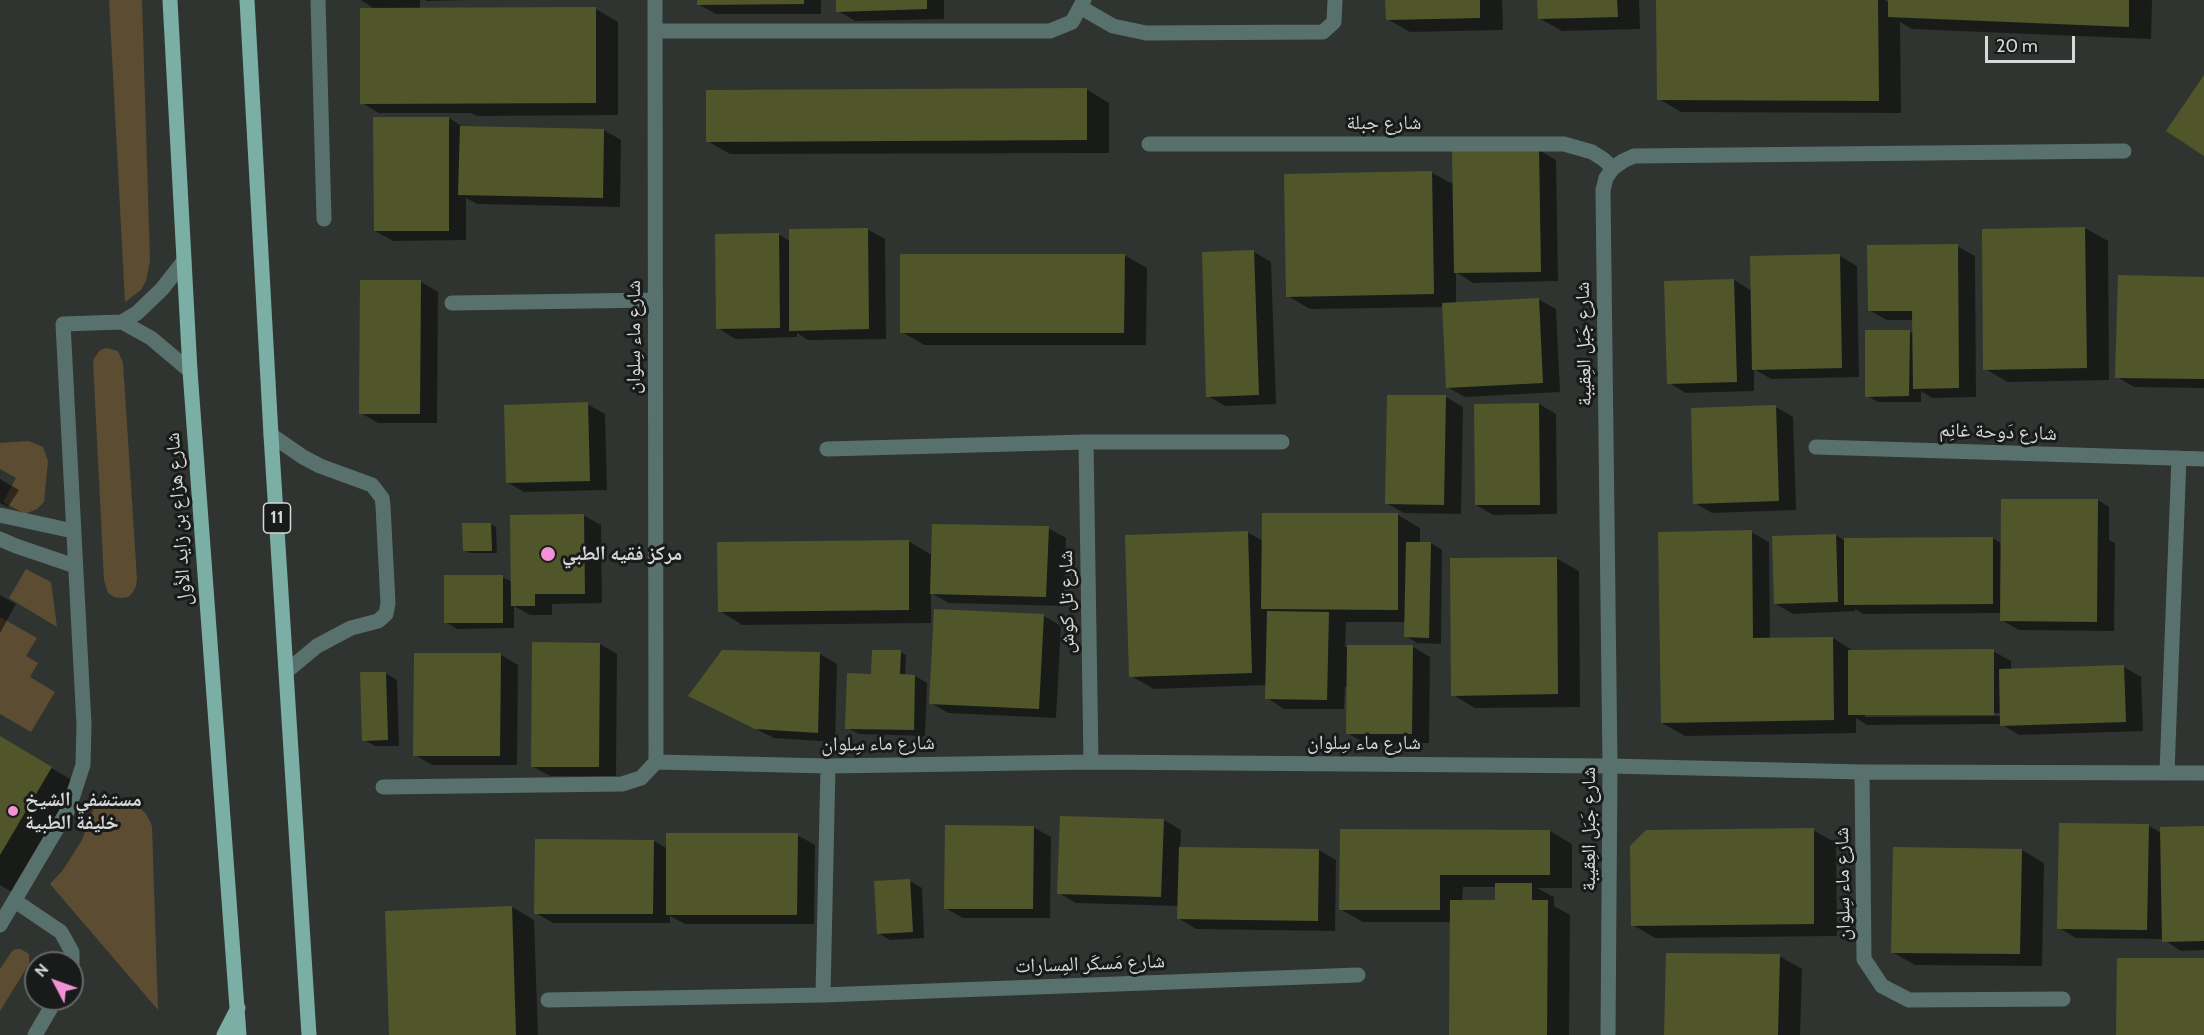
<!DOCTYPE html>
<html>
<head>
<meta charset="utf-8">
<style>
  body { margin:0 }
  #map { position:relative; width:2204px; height:1035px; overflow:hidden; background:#303430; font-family:Cabin,sans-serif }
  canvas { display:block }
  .north { position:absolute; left:24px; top:951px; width:60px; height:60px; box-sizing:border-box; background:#191b1a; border:2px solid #656766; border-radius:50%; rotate:311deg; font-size:16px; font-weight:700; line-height:24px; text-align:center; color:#d6d9d7 }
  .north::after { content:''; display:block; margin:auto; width:21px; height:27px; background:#f391d6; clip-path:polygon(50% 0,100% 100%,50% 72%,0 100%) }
  .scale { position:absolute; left:1985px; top:36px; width:90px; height:27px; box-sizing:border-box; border:3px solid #d6d9d7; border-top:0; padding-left:8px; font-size:18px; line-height:21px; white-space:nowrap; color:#d6d9d7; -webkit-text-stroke:4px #191b1a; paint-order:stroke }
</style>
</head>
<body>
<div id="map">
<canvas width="2204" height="1035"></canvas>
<div class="north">N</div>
<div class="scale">20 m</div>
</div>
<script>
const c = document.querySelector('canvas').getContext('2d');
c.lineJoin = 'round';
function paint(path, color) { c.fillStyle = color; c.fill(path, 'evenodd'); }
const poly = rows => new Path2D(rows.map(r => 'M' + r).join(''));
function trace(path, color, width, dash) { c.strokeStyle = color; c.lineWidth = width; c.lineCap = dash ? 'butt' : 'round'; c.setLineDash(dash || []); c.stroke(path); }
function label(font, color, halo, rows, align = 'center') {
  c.font = font + ' Cabin,"Noto Naskh Arabic",sans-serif'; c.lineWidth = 6; c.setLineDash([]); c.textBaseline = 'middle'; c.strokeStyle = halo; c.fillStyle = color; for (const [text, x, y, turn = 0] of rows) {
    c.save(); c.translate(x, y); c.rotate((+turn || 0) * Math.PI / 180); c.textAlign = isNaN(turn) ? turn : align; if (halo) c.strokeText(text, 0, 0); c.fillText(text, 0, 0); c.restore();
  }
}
paint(poly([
  [109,0,142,0,150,261,146,281,141,290,125,302],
  [106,348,118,351,123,363,137,579,136,586,133,592,128,597,121,598,114,597,108,593,104,580,93,360,100,350],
  [29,441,43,447,48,461,44,502,37,509,25,514,3,502,16,478,0,469,0,443],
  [26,569,51,582,57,627,9,598],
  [0,617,37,638,26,656,38,663,30,677,55,692,31,732,0,714],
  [127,804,141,809,146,814,152,826,158,1010,50,884,63,870,82,840,95,805],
  [16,949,21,949,29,954,29,964,0,1011,0,969,12,951]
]), '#5b4c32');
paint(poly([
  [361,0,420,0,420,9,596,9,618,22,618,115,477,116,471,113,379,113,362,103,376,10],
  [425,0,467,0,427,1],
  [698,0,821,0,821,14,716,14,698,4],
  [837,0,944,0,944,19,855,21,838,11],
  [1387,0,1502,0,1503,30,1410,32,1387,19],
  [1539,0,1639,0,1640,29,1562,31,1539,18],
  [1658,0,1885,0,1889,3,1889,0,2152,0,2151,39,1912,29,1900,22,1901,113,1681,112,1659,99],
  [1086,89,1109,103,1109,153,730,154,707,141],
  [449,118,465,128,604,130,621,140,620,207,477,204,466,198,466,240,393,241,375,231],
  [1539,150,1556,160,1558,281,1473,283,1456,272,1456,303,1538,299,1556,309,1560,392,1465,397,1447,387,1444,307,1310,309,1288,296,1286,175,1432,173,1455,185],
  [2085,228,2108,241,2109,380,2008,382,1985,369],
  [867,229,885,239,886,339,808,340,797,333,797,337,735,339,718,328,778,234,790,241],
  [1957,246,1975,256,1976,397,1932,398,1921,391,1921,402,1878,402,1867,396,1909,332,1914,334,1914,320,1887,320,1869,310],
  [1254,252,1271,262,1276,404,1225,406,1208,396],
  [1124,255,1147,268,1146,345,924,345,902,332],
  [1840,256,1857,266,1859,377,1771,379,1754,369,1754,391,1686,393,1669,383,1734,280,1752,291],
  [2204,279,2204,388,2134,387,2117,377],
  [421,282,438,292,437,423,378,423,361,413],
  [1446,397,1463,407,1461,514,1404,513,1386,503],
  [587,404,605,414,607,490,524,492,507,482],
  [1539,404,1556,414,1557,514,1493,515,1476,505],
  [1776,407,1793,417,1796,510,1712,513,1695,503],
  [0,479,19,490,8,507,0,503],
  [2098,500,2109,507,2109,540,2115,543,2114,631,2019,630,2001,620,2001,613,1863,614,1855,609,1855,611,1793,614,1776,604,1836,535,1845,541,1993,538,2002,544],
  [583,515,601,525,602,603,552,604,552,615,530,615,514,606,514,628,457,629,446,622,502,577,513,582],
  [1398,515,1420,528,1420,543,1431,543,1442,550,1441,644,1417,643,1406,636,1406,622,1346,622,1345,647,1413,647,1430,657,1429,743,1364,743,1347,733,1348,687,1345,687,1344,709,1284,709,1267,698,1267,685,1154,689,1131,676,1247,532,1263,541],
  [491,524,496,527,497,553,470,553,464,550],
  [1048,528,1066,538,1064,606,949,603,931,593,931,623,742,625,720,611,908,541,932,555],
  [1751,532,1769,542,1770,640,1833,638,1855,652,1993,651,2011,661,2011,670,2124,667,2141,677,2143,731,2019,735,2001,724,1867,725,1856,718,1856,733,1685,736,1662,723],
  [2001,713,2001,716,1865,717,1865,714],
  [1556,558,1579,571,1580,707,1475,708,1453,695],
  [0,595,16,604,0,633],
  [1044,616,1061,626,1056,718,948,713,931,703],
  [600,644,617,654,616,776,550,776,532,766],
  [900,652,906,655,905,676,915,676,927,683,925,736,859,734,847,728,878,675],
  [820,654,837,664,835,742,774,738,690,696],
  [501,655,518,665,517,765,432,765,415,755],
  [385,673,397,680,399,746,375,746,364,740],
  [0,738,82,786,17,895,0,885],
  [1164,820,1181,830,1180,848,1319,850,1336,860,1335,931,1196,929,1178,918,1179,906,1076,903,1059,893],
  [2149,826,2162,833,2204,828,2204,950,2181,951,2163,939,2076,938,2059,928],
  [1033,827,1051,837,1050,918,963,918,945,908],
  [1813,830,1836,843,1837,936,1655,938,1633,925],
  [1550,831,1572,844,1572,888,1537,888,1554,897,1554,906,1570,915,1569,1035,1452,1035,1451,922,1363,922,1340,909],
  [1463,887,1496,887,1496,902,1462,901],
  [797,835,815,845,814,924,685,924,670,916,670,923,553,923,536,913,654,841,668,849],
  [2022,850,2044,863,2042,966,1915,965,1892,952],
  [910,881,922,888,924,938,890,940,878,933,876,883],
  [512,907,534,920,538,1035,391,1035],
  [1779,956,1802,969,1800,1035,1666,1035]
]), '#0007');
paint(poly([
  [697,0,804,0,804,4,697,5],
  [836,0,927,0,927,9,836,12],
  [1385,0,1480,0,1480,18,1386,20],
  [1537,0,1617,0,1618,17,1538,19],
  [1656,0,1878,0,1879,101,1657,100],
  [1888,0,2129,0,2129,27,1888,17],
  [596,7,596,103,360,104,360,8],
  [2204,75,2204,156,2166,131],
  [1087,88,1087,140,706,142,706,90],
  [373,117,449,117,449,231,374,231],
  [460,126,604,129,603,198,458,195],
  [1539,149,1541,272,1454,273,1452,150],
  [1432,171,1434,294,1286,297,1284,174],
  [2085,227,2087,368,1983,370,1982,229],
  [868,228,869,329,789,331,789,229],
  [779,233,780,328,716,329,715,234],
  [1958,244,1959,388,1913,389,1912,311,1868,311,1867,245],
  [1254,250,1259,395,1206,397,1202,252],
  [900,254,1125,254,1124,333,900,333],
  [1840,254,1842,368,1752,370,1750,256],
  [2118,275,2204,277,2204,379,2115,378],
  [1734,279,1737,382,1667,384,1664,281],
  [360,280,421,280,420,414,359,414],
  [1539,298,1543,383,1446,388,1442,303],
  [1865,330,1910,330,1909,396,1865,397],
  [1387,395,1446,395,1444,505,1385,504],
  [588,402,590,481,506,483,504,405],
  [1539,403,1540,505,1475,505,1474,404],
  [1776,405,1779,501,1693,504,1691,408],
  [2001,499,2098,499,2097,622,2000,621],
  [1262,513,1398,513,1398,610,1261,609],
  [584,514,585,594,535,594,535,606,511,606,510,515],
  [462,523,491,523,492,551,463,551],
  [932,524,1049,526,1046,597,930,594],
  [1752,530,1753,638,1833,637,1834,720,1661,723,1658,532],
  [1248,531,1252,673,1129,677,1125,535],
  [1836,534,1838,602,1774,604,1772,536],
  [1993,537,1993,604,1844,605,1844,538],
  [909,540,909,610,718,612,717,542],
  [1406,542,1431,542,1429,638,1404,637],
  [1557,557,1558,694,1451,696,1450,558],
  [444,575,503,575,503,623,444,623],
  [934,609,1044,614,1039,709,929,704],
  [1267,611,1329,612,1327,700,1265,699],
  [532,642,600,643,599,767,531,767],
  [1347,645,1413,645,1412,734,1346,734],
  [1994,649,1994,715,1848,715,1848,650],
  [722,650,820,652,818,733,755,729,688,696],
  [872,650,901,650,900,674,915,675,914,730,845,729,847,673,871,674],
  [414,653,501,653,500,756,413,756],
  [2124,665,2126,722,2000,726,1999,669],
  [360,672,386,672,388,740,362,741],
  [0,736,52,767,0,855],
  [1060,816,1164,819,1161,897,1057,894],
  [2059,823,2149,824,2147,930,2057,929],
  [945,825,1034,826,1033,909,944,909],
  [2204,826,2204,941,2162,942,2160,827],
  [1814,828,1814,924,1631,926,1630,846,1646,830],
  [1340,829,1550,830,1550,875,1440,875,1440,910,1339,910],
  [666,833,798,833,797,915,666,915],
  [535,839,654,840,653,914,534,914],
  [1179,847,1319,849,1318,921,1177,919],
  [1893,847,2022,849,2020,954,1891,953],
  [910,879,913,932,877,934,874,881],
  [1495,883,1532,883,1532,900,1548,900,1547,1035,1449,1035,1450,900,1495,900],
  [512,906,516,1035,389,1035,385,911],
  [1666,953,1780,954,1778,1035,1664,1035],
  [2117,958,2204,958,2204,1035,2116,1035]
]), '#51562a');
trace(poly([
  [318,0,324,219],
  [655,0,656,762],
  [1080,7,1113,26,1146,33,1323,32,1334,22,1335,0],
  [655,31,1050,31,1072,22,1084,0],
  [1149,144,1564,144,1592,152,1603,159,1613,168],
  [452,303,655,300],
  [122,322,151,338,190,371],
  [271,435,303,457,320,466,372,485,382,498,383,506,388,603,386,614,378,621,351,628,317,646,287,671],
  [1086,442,1091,762],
  [1816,447,2204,459],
  [827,449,1086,442,1282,442],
  [0,515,73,531],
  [0,539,16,546,75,566],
  [656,762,828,766,1091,762,1610,766,1862,772,2204,773],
  [1862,772,1864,959,1882,986,1909,1000,2063,999],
  [2167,772,2179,458],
  [383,787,622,784,641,778,656,762],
  [15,901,61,932,72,952,72,966],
  [0,925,69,808,83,765,84,725,63,324,122,322,137,313,162,289,184,261],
  [823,995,828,766],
  [548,1000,823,995,1358,975],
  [35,1035,56,999],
  [1608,1035,1610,766,1603,190,1606,178,1613,168,1623,161,1634,156,2124,151]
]), '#59716d', 15);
trace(poly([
  [170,0,190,371,239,1035],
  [247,0,271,435,309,1035],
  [224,1035,238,1008]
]), '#7baea5', 15);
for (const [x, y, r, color] of [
  [548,554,8,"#f391d6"],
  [13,811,6,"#f391d6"]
]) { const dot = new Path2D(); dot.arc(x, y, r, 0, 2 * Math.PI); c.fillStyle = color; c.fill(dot); trace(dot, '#191b1a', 2); }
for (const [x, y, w] of [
  [277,518,27]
]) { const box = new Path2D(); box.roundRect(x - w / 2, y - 15, w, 30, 4.5); c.fillStyle = '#191b1a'; c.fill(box); trace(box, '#d6d9d7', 1.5); }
label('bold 18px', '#d6d9d7', null, [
  ["11",277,518]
]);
label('20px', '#d6d9d7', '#191b1a', [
  ["شارع جبلة",1384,123],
  ["شارع ماء سِلوان",634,337,-90],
  ["شارع جَبَل العِقيبة",1584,344,-91],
  ["شارع دَوحة غانِم",1998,432,2],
  ["شارع هزاع بن زايد الأول",179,519,-94],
  ["شارع تل كوش",1067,602,-91],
  ["شارع ماء سِلوان",1364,743],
  ["شارع ماء سِلوان",878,744,-1],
  ["شارع جَبَل العِقيبة",1589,829,-90],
  ["شارع ماء سِلوان",1843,884,-91],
  ["شارع مَسكَر المِسارات",1090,964,-2]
]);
label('bold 20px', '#d6d9d7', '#191b1a', [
  ["مركز فقيه الطبي",562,554],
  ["مستشفي الشيخ",25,800],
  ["خليفة الطبية",25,823]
], 'left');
</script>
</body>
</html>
